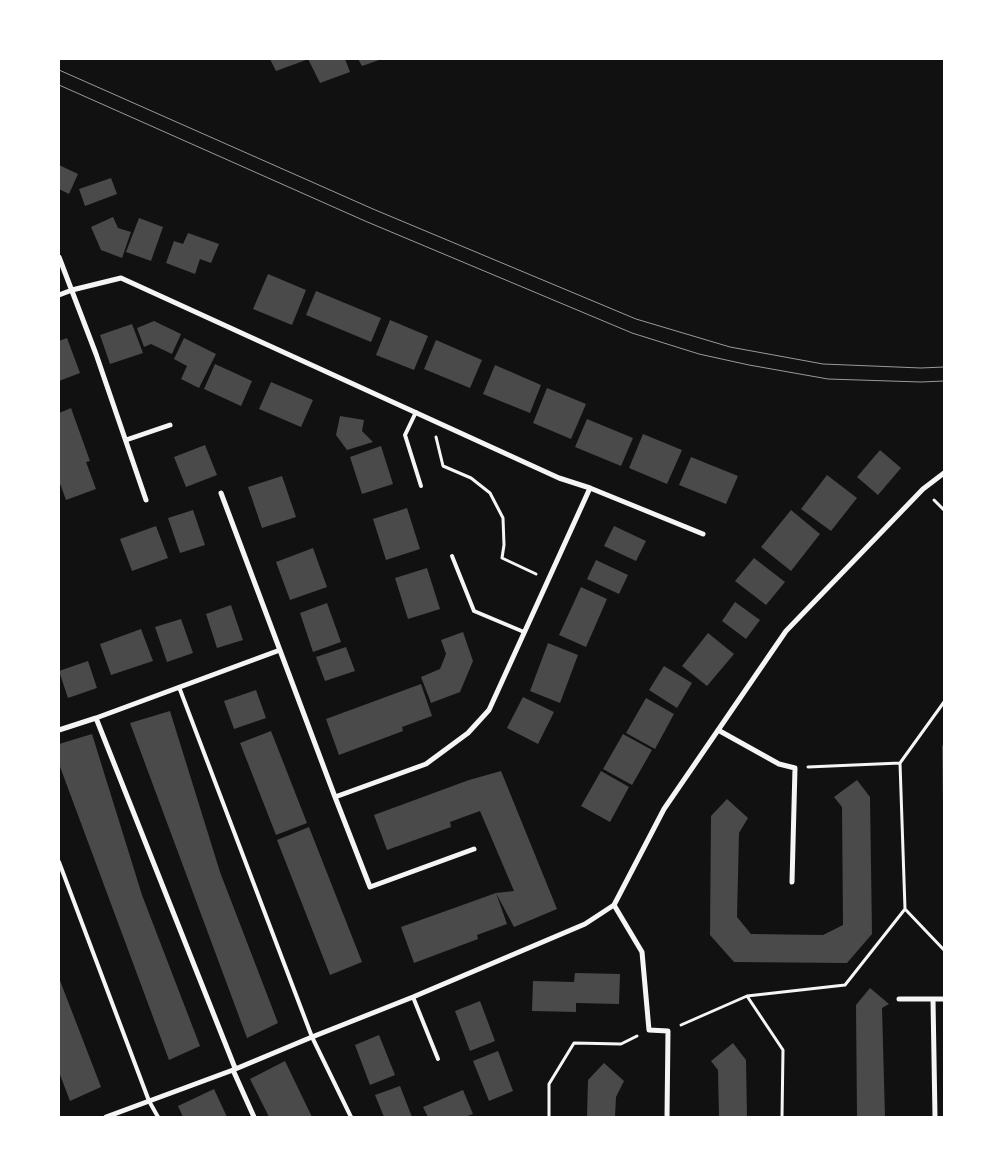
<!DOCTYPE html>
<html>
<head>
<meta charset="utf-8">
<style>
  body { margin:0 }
  #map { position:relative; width:1003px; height:1176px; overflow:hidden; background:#111; font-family:"Space Grotesk",sans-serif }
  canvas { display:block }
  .frame { position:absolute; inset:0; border:60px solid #fff; pointer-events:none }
</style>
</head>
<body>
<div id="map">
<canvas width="1003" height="1176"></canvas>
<div class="frame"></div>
</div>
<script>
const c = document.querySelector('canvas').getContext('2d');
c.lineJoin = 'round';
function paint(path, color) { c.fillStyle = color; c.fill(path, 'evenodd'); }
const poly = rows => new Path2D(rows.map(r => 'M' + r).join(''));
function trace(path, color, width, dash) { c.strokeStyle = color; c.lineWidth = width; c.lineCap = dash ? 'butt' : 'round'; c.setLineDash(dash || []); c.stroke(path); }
paint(poly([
  [270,59,306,59,306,60,276,71],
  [308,59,345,59,350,72,320,83],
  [358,59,382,59,362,66],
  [59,165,78,174,69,194,59,189],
  [111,178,117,194,85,206,79,189],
  [113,217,118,228,131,232,122,258,101,250,91,227],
  [139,218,163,227,151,261,126,252],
  [188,233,219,244,211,263,200,259,195,274,166,263,174,241,183,244],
  [268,274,306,290,292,325,253,309],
  [316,291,381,318,371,342,306,315],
  [390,320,428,336,414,370,376,355],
  [154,321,181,334,172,354,151,344,144,347,137,328],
  [132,324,143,353,110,364,100,335],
  [67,338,80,373,59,381,59,341],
  [184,338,216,354,199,388,181,379,187,366,174,359],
  [436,340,482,360,470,388,424,369],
  [215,364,252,381,241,406,204,389],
  [495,365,541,385,530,413,483,394],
  [271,382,313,400,301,427,259,409],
  [547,388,586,404,571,439,533,423],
  [71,408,90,461,86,462,96,489,66,500,59,481,59,413],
  [340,416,364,420,362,431,373,442,347,450,336,435],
  [587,419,633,438,621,466,575,447],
  [643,434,682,450,667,484,629,468],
  [205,445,217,475,186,487,174,457],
  [381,446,393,484,362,494,350,457],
  [880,450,901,468,878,495,857,477],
  [691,457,738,476,726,504,679,485],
  [827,475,857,498,831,531,801,509],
  [282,476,296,517,262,528,248,487],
  [407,508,420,549,386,560,373,519],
  [193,510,205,545,180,553,168,518],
  [791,510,820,534,791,571,761,547],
  [156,526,168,558,132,571,120,539],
  [614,526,646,541,636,561,604,546],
  [313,548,327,587,290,600,276,562],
  [754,558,785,582,766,605,735,581],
  [596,560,628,575,619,594,587,579],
  [427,568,440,609,408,619,395,578],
  [581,587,607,599,586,647,559,635],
  [735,602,760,620,746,639,722,621],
  [327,603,341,642,313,652,300,613],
  [231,605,243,640,217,648,206,614],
  [181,619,193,653,167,662,155,627],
  [141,629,153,661,111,675,100,644],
  [463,632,473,661,460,692,431,703,421,677,440,669,446,654,441,640],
  [708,633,734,654,707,686,682,666],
  [548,643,578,655,560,703,530,691],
  [346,647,355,671,325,681,316,657],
  [88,661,97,688,68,698,59,671],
  [664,666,692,683,677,708,649,690],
  [421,684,432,716,402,727,403,731,339,755,326,719],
  [256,690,266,718,234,729,224,701],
  [523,697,554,712,538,744,507,728],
  [646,698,674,714,655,749,626,733],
  [170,711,220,872,278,1023,247,1038,130,723],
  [271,731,307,823,276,835,240,743],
  [92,734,142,895,200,1046,169,1060,59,764,59,744],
  [623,734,652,750,632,785,603,769],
  [944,743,944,806,943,806,942,746],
  [501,771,557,909,514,927,496,893,514,891,480,811,450,822,451,827,387,850,374,815,469,780],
  [601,771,629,787,610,822,581,806],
  [857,780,870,797,872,934,847,963,734,962,710,935,711,816,727,799,748,818,739,833,737,917,751,934,823,935,843,925,842,807,834,797],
  [309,827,362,962,330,975,277,840],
  [496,893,507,924,477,935,478,939,414,963,401,927],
  [575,973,620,974,619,1004,576,1003,576,1012,532,1011,533,981,574,982],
  [59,978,101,1087,70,1101,59,1072],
  [870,988,889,1004,882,1008,885,1117,857,1117,856,1005],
  [480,1001,495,1041,470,1051,455,1011],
  [379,1035,395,1075,370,1085,355,1045],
  [733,1043,746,1060,747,1117,719,1117,718,1070,711,1061],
  [498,1051,513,1091,489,1101,473,1061],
  [285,1061,312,1117,269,1117,250,1079],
  [604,1063,624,1081,616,1097,615,1117,587,1117,588,1080],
  [400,1086,412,1117,384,1117,375,1095],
  [214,1089,227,1117,183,1117,178,1106],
  [463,1090,473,1114,465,1117,428,1117,423,1107]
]), '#4a4a4a');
trace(poly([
  [436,437,443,466,471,478,490,493,503,518,504,545,502,558,536,574],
  [934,500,944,510],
  [900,763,944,702],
  [808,767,900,763,905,909,944,950],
  [747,996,783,1050,782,1117],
  [681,1025,747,996,845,985,905,909],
  [549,1117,549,1084,574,1043,621,1044,637,1036]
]), '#f5f5f5', 3);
trace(poly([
  [416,412,405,435,421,486],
  [452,556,474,611,524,632],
  [179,687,312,1037,351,1117],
  [59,862,149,1101,158,1117],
  [413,997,438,1059]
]), '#f5f5f5', 4);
trace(poly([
  [59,257,96,354,146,500],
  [59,295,72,290,121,278,559,478,590,488,489,710,468,733,426,764,335,797],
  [126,440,170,425],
  [590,488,703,534],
  [221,493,335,797,370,887,474,849],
  [96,718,235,1068],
  [59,730,96,718,280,650],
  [718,730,779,764,795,768,792,882],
  [614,905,642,952,649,1030,668,1031,667,1117],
  [899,999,944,999],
  [933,999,935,1117],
  [233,1070,254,1117],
  [106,1117,233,1070,312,1037,413,997,585,924,614,905,664,809,786,631,923,489,944,473]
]), '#f5f5f5', 5);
trace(poly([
  [59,70,373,209,636,319,730,347,823,364,921,368,944,367],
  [59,85,365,221,632,333,699,354,749,365,828,379,921,382,944,381]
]), '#9a9a9a', 1);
</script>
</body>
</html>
